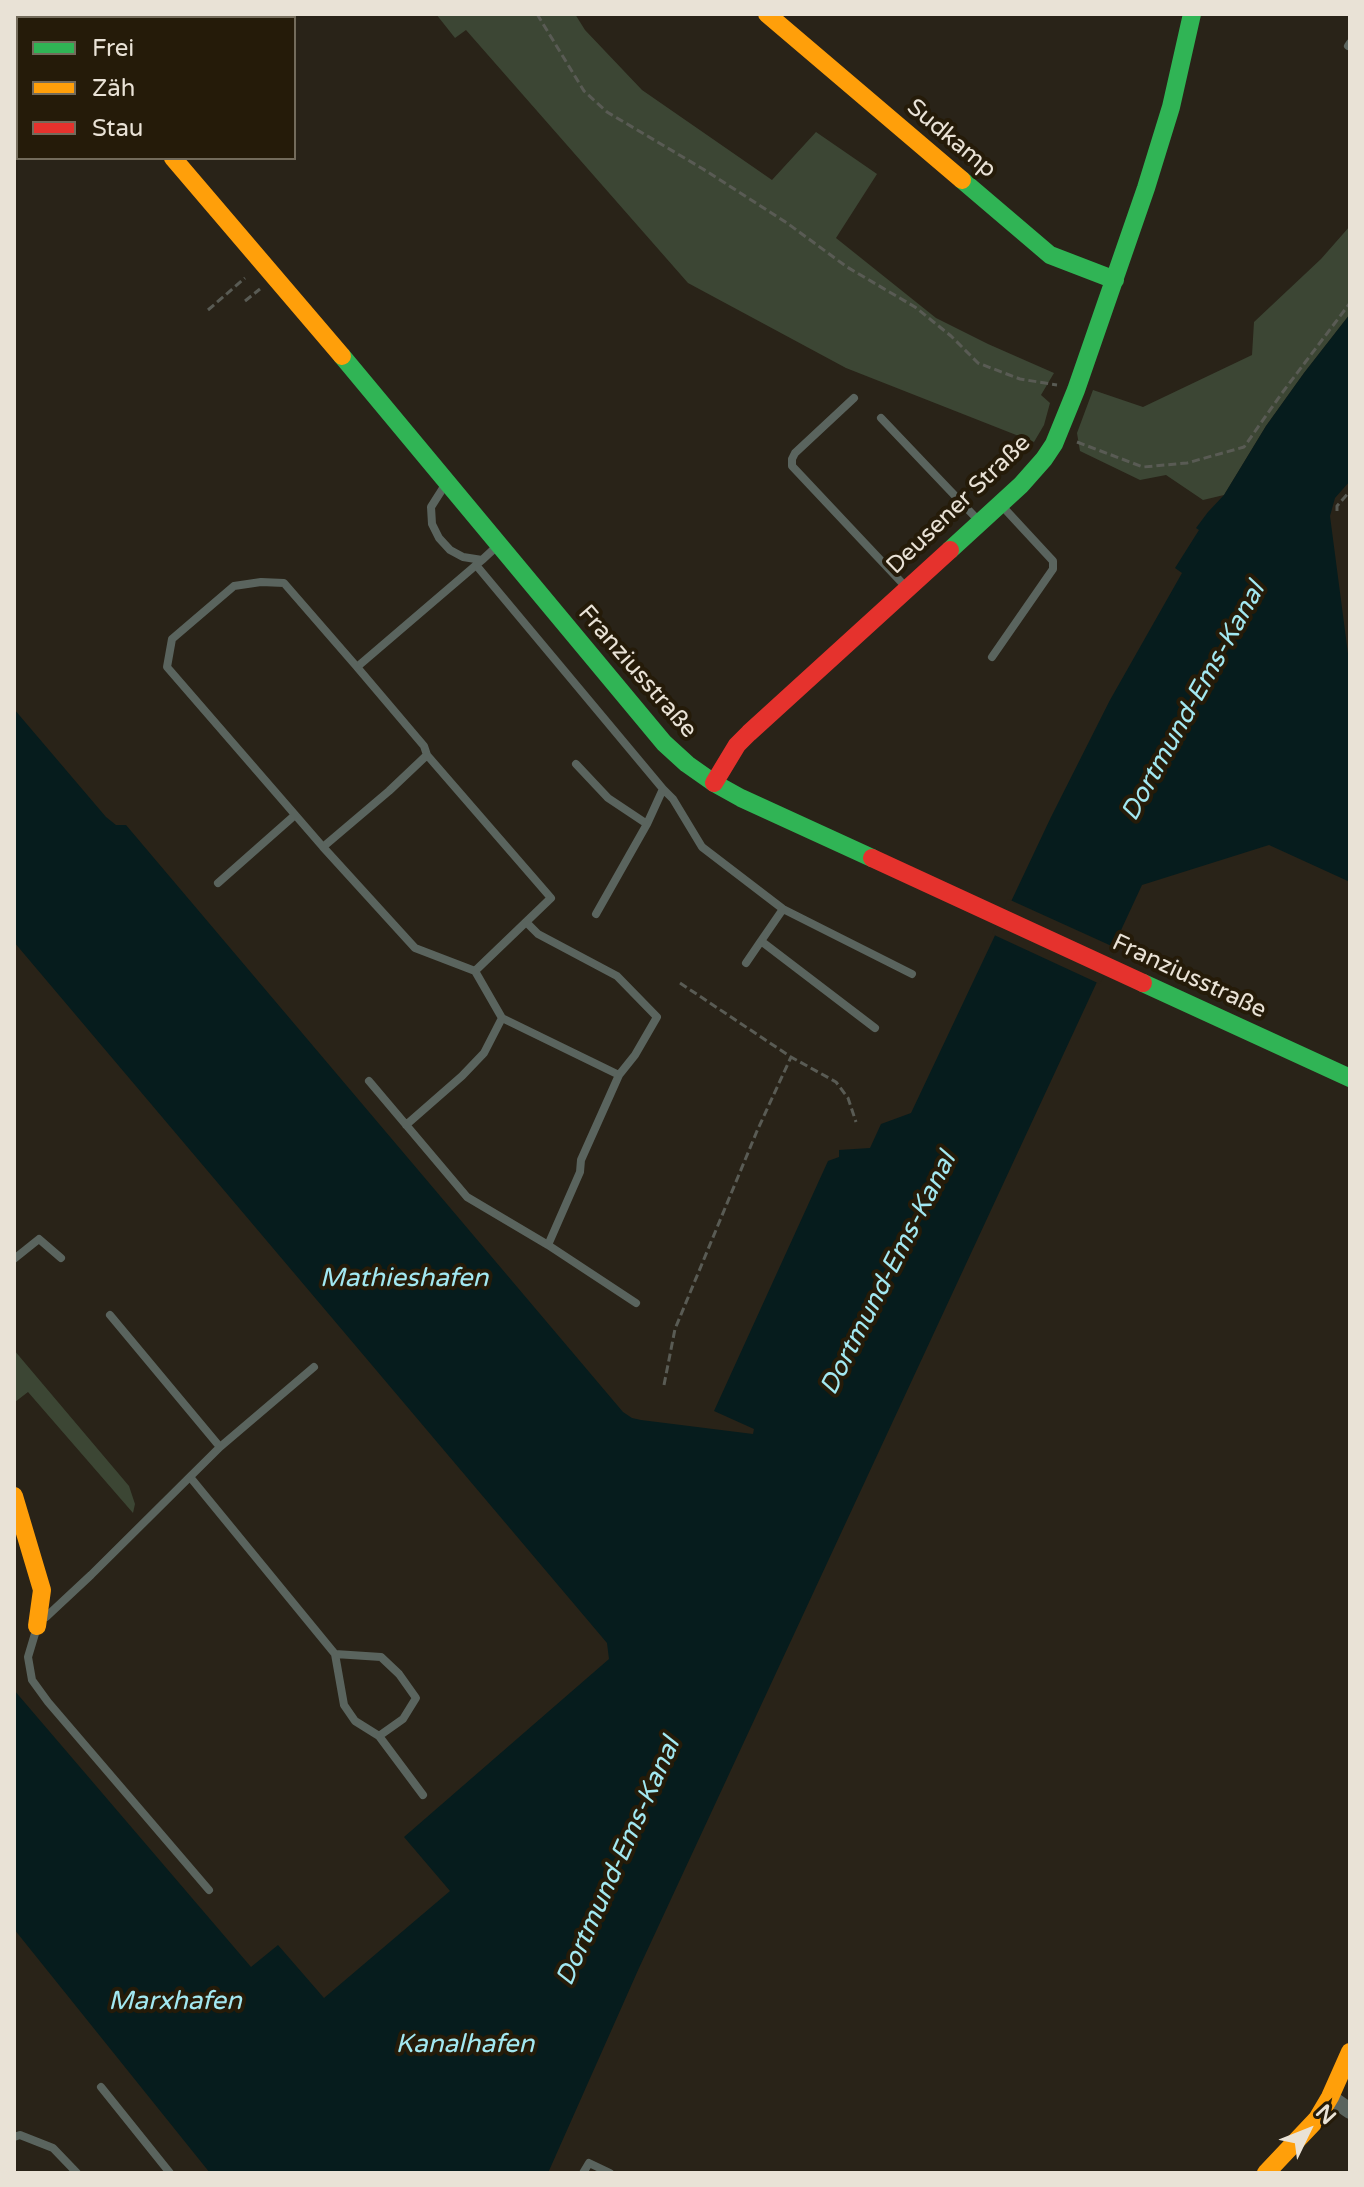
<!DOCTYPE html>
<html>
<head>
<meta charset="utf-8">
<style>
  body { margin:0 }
  #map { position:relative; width:1364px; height:2187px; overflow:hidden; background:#292318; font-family:"Varela Round",sans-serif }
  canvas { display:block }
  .frame { position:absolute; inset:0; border:16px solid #e9e2d6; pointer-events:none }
  .legend { position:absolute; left:16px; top:16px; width:280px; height:144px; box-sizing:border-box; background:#251b09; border:2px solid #736b5b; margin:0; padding:10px 14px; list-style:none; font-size:24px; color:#e9e2d6 }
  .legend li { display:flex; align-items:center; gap:16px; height:40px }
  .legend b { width:40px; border:2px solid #736b5b }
  .north { position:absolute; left:1268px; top:2091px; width:80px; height:80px; -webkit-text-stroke:6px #251b09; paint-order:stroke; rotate:47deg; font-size:22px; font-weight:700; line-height:32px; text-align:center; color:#e9e2d6 }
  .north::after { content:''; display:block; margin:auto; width:28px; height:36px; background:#e9e2d6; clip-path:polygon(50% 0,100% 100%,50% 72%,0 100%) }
</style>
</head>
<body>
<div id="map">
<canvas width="1364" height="2187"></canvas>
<div class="frame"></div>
<ul class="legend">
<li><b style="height:10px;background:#30b455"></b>Frei</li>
<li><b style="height:10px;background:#ff9f0a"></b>Zäh</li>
<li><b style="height:10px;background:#e5322d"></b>Stau</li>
</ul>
<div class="north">N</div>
</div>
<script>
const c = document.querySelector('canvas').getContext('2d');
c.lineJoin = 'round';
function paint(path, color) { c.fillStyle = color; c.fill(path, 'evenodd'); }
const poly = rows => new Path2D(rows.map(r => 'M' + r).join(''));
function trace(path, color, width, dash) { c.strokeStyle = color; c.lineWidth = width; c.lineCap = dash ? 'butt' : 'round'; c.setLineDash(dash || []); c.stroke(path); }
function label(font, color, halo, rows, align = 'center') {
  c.font = font + ' "Varela Round",sans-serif'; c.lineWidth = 8; c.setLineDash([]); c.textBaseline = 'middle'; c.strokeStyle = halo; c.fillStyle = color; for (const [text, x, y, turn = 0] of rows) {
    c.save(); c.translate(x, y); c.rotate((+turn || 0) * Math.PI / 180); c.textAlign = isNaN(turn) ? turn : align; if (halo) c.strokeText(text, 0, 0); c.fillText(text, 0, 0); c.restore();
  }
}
paint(poly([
  [436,14,575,14,585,30,642,90,772,180,816,132,877,174,836,238,936,318,988,344,1054,373,1041,395,1050,403,1044,425,1034,442,846,368,688,283,466,30,455,38],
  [1350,226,1350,314,1304,373,1266,426,1224,495,1203,500,1166,475,1140,480,1080,451,1077,433,1093,390,1143,407,1252,355,1254,322,1321,259],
  [14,1350,129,1486,135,1504,133,1513,28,1392,15,1402]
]), '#3c4634');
paint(poly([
  [1350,314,1350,481,1335,498,1330,516,1350,669,1350,882,1269,845,1142,885,639,1968,548,2173,210,2173,14,1929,14,1690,251,1967,278,1945,324,1998,450,1891,404,1837,609,1659,607,1643,14,942,14,709,106,817,116,825,126,825,623,1412,632,1418,641,1420,753,1434,754,1429,714,1411,828,1161,839,1157,839,1150,870,1148,881,1124,911,1113,1051,817,1110,700,1182,573,1175,568,1199,530,1196,528,1208,512,1224,495,1266,426,1304,373]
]), '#061c1d');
paint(poly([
  [1008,899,1116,948,1100,984,992,934]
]), '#292318');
trace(poly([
  [537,14,584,91,607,112,703,169,787,223,847,267,915,307,951,336,978,363,1020,379,1057,385],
  [245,301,260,289],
  [208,310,245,278],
  [1077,442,1143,467,1187,463,1244,447,1282,393,1350,303],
  [1337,511,1337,506,1350,491],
  [680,983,791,1057,836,1082,848,1098,856,1122],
  [664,1385,675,1329,757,1131,791,1057]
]), '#595b54', 3, [8, 4]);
trace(poly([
  [159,18,163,14],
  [210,18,214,14],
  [1348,46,1350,43],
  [854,398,795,453,792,459,792,466,904,585],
  [881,418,979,521],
  [445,485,431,507,432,524,439,538,450,550,463,557,482,560,495,548],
  [476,565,663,789,647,824,596,914],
  [992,657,1053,569,1053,561,1003,507],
  [357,667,424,746,427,755,389,791,323,847,167,667,172,639,234,586,261,582,284,583,357,667,482,560],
  [576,764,608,798,647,824],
  [663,789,673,799,702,847,783,909,912,974],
  [323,847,415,948,475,971,551,898,427,755],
  [218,883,295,815],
  [783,909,761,941,875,1028],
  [746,963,761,941],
  [475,971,502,1018,619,1075],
  [369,1081,467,1197,548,1245,580,1172,581,1160,619,1075,635,1055,657,1017,617,976,538,934,526,922],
  [406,1125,462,1076,484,1053,502,1018],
  [548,1245,636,1303],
  [14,1259,39,1239,61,1258],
  [110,1315,220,1447,314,1367],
  [190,1477,335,1654,381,1657,399,1674,416,1698,403,1719,379,1736,355,1721,344,1705,335,1654],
  [46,1617,91,1575,220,1447],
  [37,1627,28,1657,32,1680,48,1702,209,1890],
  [379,1736,423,1795],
  [101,2087,170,2173],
  [14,2137,20,2135,53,2148,77,2173],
  [583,2173,589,2163,610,2173]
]), '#5a645e', 8);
trace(poly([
  [14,51,18,54],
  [1330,2097,1350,2111]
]), '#5a645e', 16);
trace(poly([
  [33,14,37,18],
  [962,180,1050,255,1115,280],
  [342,356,664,743,687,764,714,783,741,798,872,858],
  [950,550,1021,485,1044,459,1054,444,1076,390,1146,188,1171,107,1192,14],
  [1143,983,1350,1078]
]), '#30b455', 18);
trace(poly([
  [767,14,962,180],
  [173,158,342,356],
  [14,1496,42,1590,37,1626],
  [1266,2173,1317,2119,1330,2097,1350,2052]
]), '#ff9f0a', 18);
trace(poly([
  [714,783,737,745,749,733,950,550],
  [872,858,1143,983]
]), '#e5322d', 18);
label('24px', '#e9e2d6', '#251b09', [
  ["Sudkamp",951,139,40],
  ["Deusener Straße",959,505,-44],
  ["Franziusstraße",637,672,49],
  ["Franziusstraße",1189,977,25]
]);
label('italic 26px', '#a2e8f1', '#251b09', [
  ["Dortmund-Ems-Kanal",1194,702,-61],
  ["Dortmund-Ems-Kanal",889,1274,-63],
  ["Mathieshafen",404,1279],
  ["Dortmund-Ems-Kanal",619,1862,-66],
  ["Marxhafen",175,2002],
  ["Kanalhafen",465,2045]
]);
</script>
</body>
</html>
